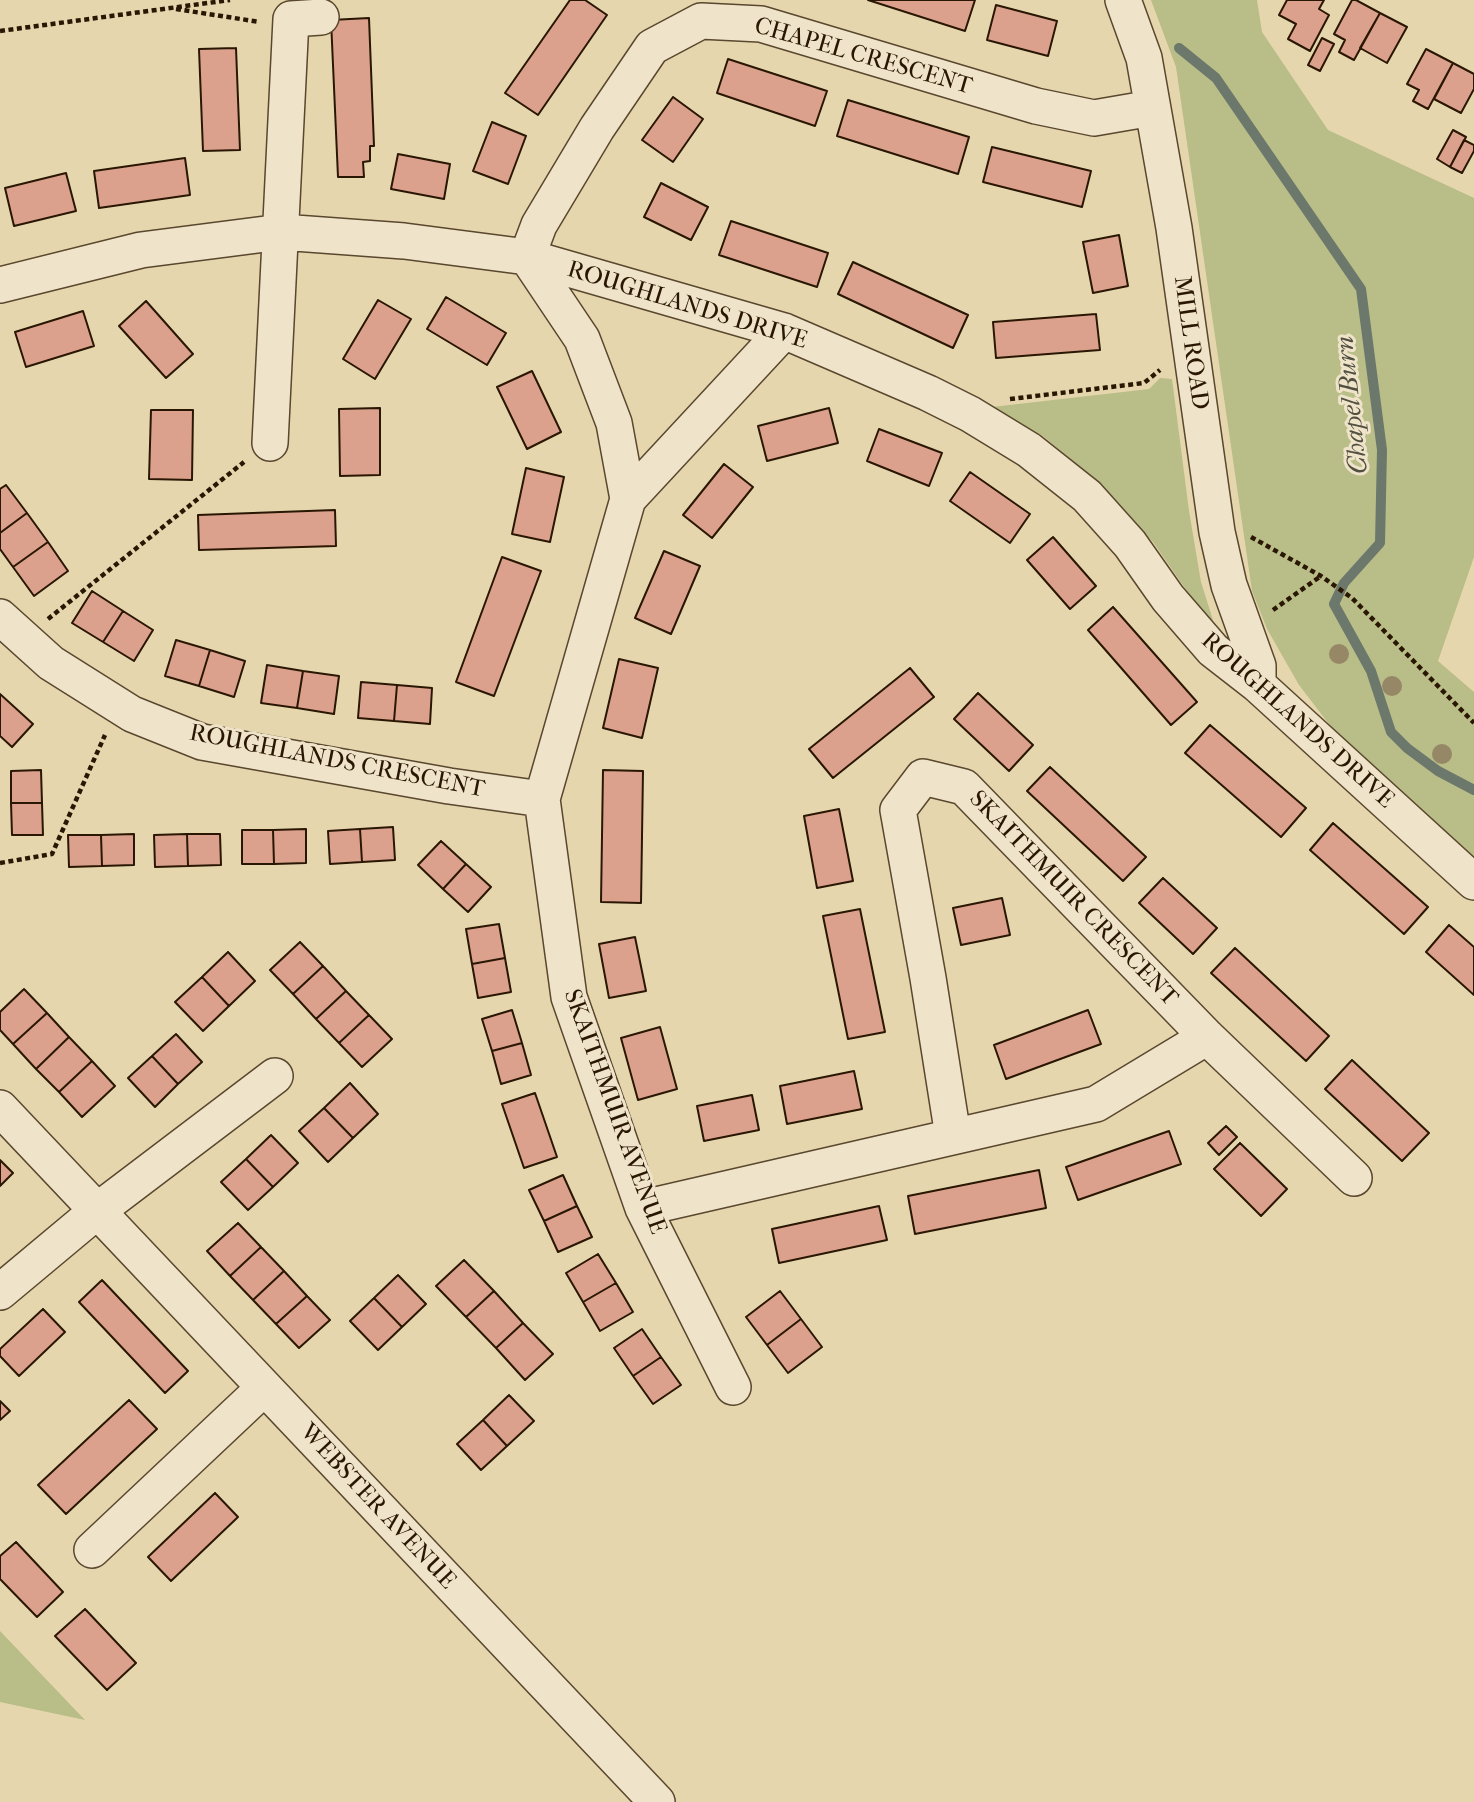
<!DOCTYPE html>
<html>
<head>
<meta charset="utf-8">
<style>
  body { margin:0 }
  canvas { display:block; background:#e6d6ad }
</style>
</head>
<body>
<canvas width="1474" height="1802"></canvas>
<script>
const c = document.querySelector('canvas').getContext('2d');
c.lineJoin = 'round';
function paint(path, color) { c.fillStyle = color; c.fill(path, 'evenodd'); }
const poly = rows => new Path2D(rows.map(r => 'M' + r).join(''));
function trace(path, color, width, dash) { c.strokeStyle = color; c.lineWidth = width; c.lineCap = dash ? 'butt' : 'round'; c.setLineDash(dash || []); c.stroke(path); }
function label(font, color, halo, rows, align = 'center') {
  c.font = font + ' "IM FELL French Canon",serif'; c.lineWidth = 6; c.setLineDash([]); c.textBaseline = 'middle'; c.strokeStyle = halo; c.fillStyle = color; for (const [text, x, y, turn = 0] of rows) {
    c.save(); c.translate(x, y); c.rotate((+turn || 0) * Math.PI / 180); c.textAlign = isNaN(turn) ? turn : align; if (halo) c.strokeText(text, 0, 0); c.fillText(text, 0, 0); c.restore();
  }
}
paint(poly([
  [1151,0,1257,0,1262,32,1328,130,1474,198,1474,557,1438,661,1474,692,1474,857,1335,732,1299,685,1267,629,1252,591,1176,67],
  [1160,378,1172,379,1189,511,1201,582,1213,620,1203,614,1153,542,1101,484,1043,436,992,407,1149,389],
  [0,1630,0,1631,85,1720,0,1702]
]), '#b9bd87');
trace(poly([
  [1179,48,1216,78,1361,289,1382,450,1380,543,1344,583,1334,604,1371,671,1391,732,1407,748,1438,771,1474,790]
]), '#6b786b', 10);
const building = poly([
  [570,0,585,0,607,15,538,115,505,93,570,0],
  [868,0,975,0,965,31,868,0],
  [1287,0,1324,0,1319,9,1329,15,1310,51,1288,39,1296,24,1279,15,1287,0],
  [1352,0,1356,0,1380,13,1354,60,1339,52,1345,40,1334,34,1352,0],
  [996,5,1057,21,1048,56,987,40,996,5],
  [1380,13,1407,27,1387,63,1360,48,1380,13],
  [369,18,374,146,370,146,370,161,363,162,364,177,338,177,331,20,369,18],
  [1322,38,1334,44,1320,71,1308,65,1322,38],
  [236,48,240,150,203,151,199,49,236,48],
  [1426,49,1453,63,1428,109,1413,101,1419,90,1407,84,1426,49],
  [728,59,827,91,815,126,717,93,728,59],
  [1453,63,1474,74,1474,89,1461,113,1434,99,1453,63],
  [673,97,703,119,673,162,642,140,673,97],
  [848,100,969,137,958,174,837,136,848,100],
  [492,122,526,136,508,184,473,171,492,122],
  [1453,130,1466,137,1450,167,1437,159,1453,130],
  [1464,140,1474,145,1474,151,1462,173,1450,167,1464,140],
  [992,147,1091,171,1082,207,983,182,992,147],
  [398,154,450,164,444,199,391,189,398,154],
  [185,158,190,195,99,208,94,171,185,158],
  [66,173,76,211,14,226,5,188,66,173],
  [661,183,708,207,691,240,644,217,661,183],
  [731,221,828,253,817,287,719,255,731,221],
  [1119,235,1128,286,1093,293,1083,242,1119,235],
  [853,262,968,315,953,348,838,294,853,262],
  [446,297,506,333,487,365,427,329,446,297],
  [378,300,411,319,375,379,343,359,378,300],
  [146,301,193,354,166,378,119,326,146,301],
  [83,311,94,346,26,367,15,332,83,311],
  [1096,314,1100,350,996,358,993,322,1096,314],
  [532,371,561,432,527,449,497,387,532,371],
  [380,408,380,475,340,476,339,409,380,408],
  [829,408,838,443,767,461,758,426,829,408],
  [151,410,193,410,192,480,149,479,151,410],
  [879,429,942,453,929,486,867,461,879,429],
  [724,464,753,487,712,538,683,515,724,464],
  [526,468,564,477,550,542,512,534,526,468],
  [970,472,1030,514,1010,543,950,501,970,472],
  [6,485,27,513,0,533,0,489,6,485],
  [335,510,336,546,199,550,198,515,335,510],
  [27,513,48,542,13,567,0,549,0,533,27,513],
  [1053,537,1096,586,1070,609,1027,560,1053,537],
  [48,542,68,571,34,596,13,567,48,542],
  [664,551,700,566,671,634,635,618,664,551],
  [502,557,541,571,494,696,456,682,502,557],
  [92,591,123,611,103,642,72,623,92,591],
  [1113,607,1197,702,1171,725,1088,630,1113,607],
  [123,611,153,630,134,661,103,642,123,611],
  [176,640,210,650,199,686,165,676,176,640],
  [210,650,245,661,234,697,199,686,210,650],
  [619,659,658,668,642,738,603,728,619,659],
  [267,665,303,671,297,708,261,703,267,665],
  [910,668,934,697,833,778,809,749,910,668],
  [303,671,339,676,334,714,297,708,303,671],
  [361,682,397,685,394,721,358,718,361,682],
  [397,685,432,688,430,724,394,721,397,685],
  [978,693,1033,745,1009,771,954,719,978,693],
  [0,694,33,724,12,747,0,736,0,694],
  [1210,725,1306,808,1281,837,1185,753,1210,725],
  [1050,767,1146,857,1123,881,1027,791,1050,767],
  [41,770,42,803,11,803,11,771,41,770],
  [603,770,643,771,641,903,601,902,603,770],
  [11,803,42,803,43,835,12,835,11,803],
  [839,809,853,881,817,888,804,816,839,809],
  [1333,823,1428,907,1404,934,1310,850,1333,823],
  [393,827,395,860,362,862,360,829,393,827],
  [306,829,306,863,274,864,273,830,306,829],
  [360,829,362,862,330,864,328,831,360,829],
  [242,830,273,830,274,864,242,864,242,830],
  [134,834,134,865,102,866,101,835,134,834],
  [187,834,220,834,221,865,188,866,187,834],
  [187,834,188,866,155,867,154,835,187,834],
  [68,835,101,835,102,866,69,867,68,835],
  [441,841,466,864,443,889,418,865,441,841],
  [466,864,491,887,468,912,443,889,466,864],
  [1163,878,1217,928,1193,954,1139,903,1163,878],
  [1002,898,1010,935,961,945,953,908,1002,898],
  [860,909,885,1032,848,1039,823,916,860,909],
  [499,924,505,958,472,964,466,929,499,924],
  [1449,925,1474,947,1474,995,1426,952,1449,925],
  [635,937,646,991,609,998,599,944,635,937],
  [300,942,323,966,293,994,270,970,300,942],
  [1235,948,1329,1036,1306,1061,1211,973,1235,948],
  [228,952,255,981,229,1006,202,977,228,952],
  [505,958,511,992,478,998,472,964,505,958],
  [323,966,346,991,316,1019,293,994,323,966],
  [202,977,229,1006,203,1031,175,1002,202,977],
  [24,989,47,1013,13,1044,0,1030,0,1012,24,989],
  [346,991,369,1015,339,1043,316,1019,346,991],
  [512,1010,522,1043,492,1051,482,1019,512,1010],
  [1088,1010,1101,1044,1006,1079,994,1045,1088,1010],
  [47,1013,69,1037,36,1069,13,1044,47,1013],
  [369,1015,392,1039,362,1067,339,1043,369,1015],
  [660,1027,677,1089,638,1100,621,1038,660,1027],
  [176,1034,202,1062,178,1084,152,1056,176,1034],
  [69,1037,92,1061,59,1092,36,1069,69,1037],
  [522,1043,531,1075,501,1084,492,1051,522,1043],
  [152,1056,178,1084,155,1107,128,1078,152,1056],
  [1352,1060,1429,1133,1402,1161,1325,1089,1352,1060],
  [92,1061,115,1086,82,1117,59,1092,92,1061],
  [854,1071,862,1109,787,1124,780,1086,854,1071],
  [350,1083,378,1114,353,1138,324,1108,350,1083],
  [535,1093,557,1157,524,1168,502,1104,535,1093],
  [752,1095,759,1130,704,1141,697,1106,752,1095],
  [324,1108,353,1138,328,1162,299,1131,324,1108],
  [1226,1126,1237,1137,1219,1155,1208,1143,1226,1126],
  [1169,1131,1181,1164,1078,1200,1066,1167,1169,1131],
  [271,1135,298,1163,273,1187,246,1159,271,1135],
  [1240,1143,1287,1189,1261,1216,1214,1169,1240,1143],
  [246,1159,273,1187,248,1210,221,1182,246,1159],
  [0,1160,13,1173,0,1186,0,1160],
  [1039,1170,1046,1208,915,1234,908,1196,1039,1170],
  [563,1175,577,1206,544,1221,529,1190,563,1175],
  [577,1206,592,1237,558,1252,544,1221,577,1206],
  [879,1206,887,1240,779,1263,772,1229,879,1206],
  [238,1223,261,1247,230,1276,207,1251,238,1223],
  [261,1247,284,1271,253,1300,230,1276,261,1247],
  [598,1254,616,1283,583,1302,566,1273,598,1254],
  [464,1260,494,1291,466,1317,436,1286,464,1260],
  [284,1271,307,1296,276,1324,253,1300,284,1271],
  [398,1275,426,1304,402,1327,374,1298,398,1275],
  [102,1280,188,1371,165,1393,79,1302,102,1280],
  [616,1283,633,1312,600,1331,583,1302,616,1283],
  [494,1291,523,1323,496,1348,466,1317,494,1291],
  [780,1291,801,1319,767,1345,746,1317,780,1291],
  [307,1296,330,1320,299,1348,276,1324,307,1296],
  [374,1298,402,1327,378,1350,350,1321,374,1298],
  [43,1309,65,1332,19,1376,0,1356,0,1349,43,1309],
  [801,1319,822,1347,788,1373,767,1345,801,1319],
  [523,1323,553,1354,525,1380,496,1348,523,1323],
  [642,1329,661,1357,633,1376,614,1348,642,1329],
  [661,1357,681,1385,653,1404,633,1376,661,1357],
  [509,1395,534,1421,507,1446,483,1420,509,1395],
  [129,1400,157,1429,66,1514,38,1485,129,1400],
  [0,1401,10,1411,0,1420,0,1401],
  [483,1420,507,1446,481,1470,457,1444,483,1420],
  [215,1493,238,1517,171,1581,148,1557,215,1493],
  [16,1542,63,1592,37,1617,0,1579,0,1556,16,1542],
  [85,1609,136,1663,107,1690,55,1636,85,1609]
]);
paint(building, '#dba18c');
trace(building, '#2a1703', 2);
const minor = poly([
  [1123,0,1144,58,1174,228,1217,532,1229,585,1258,666,1258,685],
  [0,285,141,250,281,232,404,241,527,257,784,331,928,393,970,414,1029,450,1087,496,1130,544,1168,598,1213,650,1258,685,1474,882],
  [784,331,628,499,614,423,582,339,527,257,539,225,597,128,652,47,701,21,761,24,1036,106,1094,118,1152,108],
  [270,443,291,19,321,17],
  [628,499,542,799,569,997,643,1208,733,1387],
  [0,617,51,663,132,714,202,742,449,786,542,799],
  [0,1108,657,1802],
  [953,1136,928,978,898,810,923,777,964,787,1207,1037,1354,1178],
  [643,1208,1096,1104,1207,1037],
  [0,1292,97,1211,275,1076],
  [92,1550,264,1388]
]);
trace(minor, '#59472e', 38);
trace(poly([
  [176,9,260,22],
  [0,31,230,0],
  [1010,399,1144,383,1160,370],
  [1251,537,1321,576,1352,598,1474,723],
  [1273,610,1321,576],
  [48,619,244,462],
  [0,863,52,854,105,735]
]), '#2a1703', 4.5, [5, 3.5]);
trace(minor, '#efe4ca', 35);
c.fillStyle = '#968866';
for (const [x, y] of [
  [1339,654],
  [1392,686],
  [1442,754]
]) { c.beginPath(); c.arc(x, y, 10, 0, 2 * Math.PI); c.fill(); }
label('24px', '#2a1703', '#efe4ca', [
  ["CHAPEL CRESCENT",863,57,16],
  ["ROUGHLANDS DRIVE",687,306,17],
  ["MILL ROAD",1190,343,82],
  ["ROUGHLANDS DRIVE",1297,721,42],
  ["ROUGHLANDS CRESCENT",337,762,11],
  ["SKAITHMUIR CRESCENT",1073,899,46],
  ["SKAITHMUIR AVENUE",614,1112,70],
  ["WEBSTER AVENUE",377,1507,47]
]);
label('italic 26px', '#504f40', '#efe4ca', [
  ["Chapel Burn",1353,405,-96]
]);
</script>
</body>
</html>
